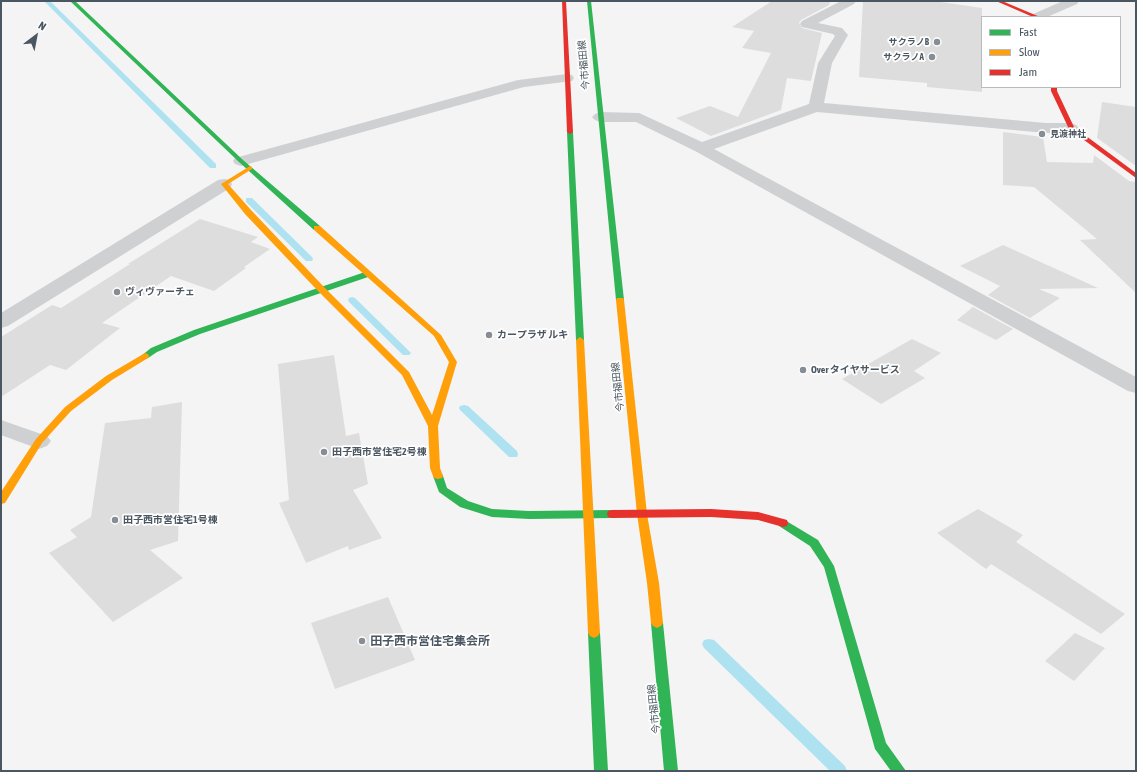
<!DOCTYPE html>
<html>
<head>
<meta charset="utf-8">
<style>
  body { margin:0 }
  #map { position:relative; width:1137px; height:772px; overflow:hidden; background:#f4f4f4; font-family:"Asap Condensed",sans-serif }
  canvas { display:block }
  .frame { position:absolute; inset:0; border:2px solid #4a5661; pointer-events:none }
  .legend { position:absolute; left:981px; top:16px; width:140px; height:72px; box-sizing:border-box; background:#fff; border:1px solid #b7bbc0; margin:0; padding:5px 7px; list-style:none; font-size:12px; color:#4a5661 }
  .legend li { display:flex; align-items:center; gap:8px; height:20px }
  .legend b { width:20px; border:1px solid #b7bbc0 }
  .north { position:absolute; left:16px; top:16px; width:40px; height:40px; -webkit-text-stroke:3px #fff; paint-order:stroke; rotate:32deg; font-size:11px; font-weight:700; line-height:16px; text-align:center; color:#4a5661 }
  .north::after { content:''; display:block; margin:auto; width:14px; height:18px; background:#4a5661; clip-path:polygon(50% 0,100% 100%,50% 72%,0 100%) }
</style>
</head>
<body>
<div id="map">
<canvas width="1137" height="772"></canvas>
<div class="frame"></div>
<ul class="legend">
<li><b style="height:5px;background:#30b455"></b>Fast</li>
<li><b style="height:5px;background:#ff9f0a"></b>Slow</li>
<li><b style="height:5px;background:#e5322d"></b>Jam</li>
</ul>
<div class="north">N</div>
</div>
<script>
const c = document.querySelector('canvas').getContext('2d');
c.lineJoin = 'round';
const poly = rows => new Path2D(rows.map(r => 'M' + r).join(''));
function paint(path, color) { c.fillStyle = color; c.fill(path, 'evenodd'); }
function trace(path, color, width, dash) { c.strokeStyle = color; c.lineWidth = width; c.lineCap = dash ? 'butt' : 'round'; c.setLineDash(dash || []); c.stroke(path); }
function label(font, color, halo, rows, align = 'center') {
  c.font = font + ' "Asap Condensed","Noto Sans JP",sans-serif'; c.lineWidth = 3.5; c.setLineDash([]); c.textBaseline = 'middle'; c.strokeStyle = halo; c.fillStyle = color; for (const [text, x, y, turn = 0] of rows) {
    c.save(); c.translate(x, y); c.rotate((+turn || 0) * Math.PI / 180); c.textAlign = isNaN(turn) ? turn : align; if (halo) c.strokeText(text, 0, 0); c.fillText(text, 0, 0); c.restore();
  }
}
paint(poly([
  [44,1,50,1,216,164,216,168,210,168,44,1],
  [246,198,252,198,312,257,313,259,312,261,306,261,246,202,246,198],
  [352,297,355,298,409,351,411,353,409,355,403,355,349,302,348,300,349,298,352,297],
  [464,405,468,406,517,451,518,454,517,457,509,457,460,410,459,408,460,406,464,405],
  [709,639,714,640,845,766,847,771,830,771,704,648,702,644,704,640,709,639]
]), '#aee2f0');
paint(poly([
  [772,1,830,1,829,5,801,20,799,23,802,28,822,33,811,81,787,78,781,110,711,136,676,118,710,106,738,117,771,53,742,48,754,31,732,27],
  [863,1,934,1,982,8,982,92,927,87,927,83,859,77],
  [1102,102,1136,107,1136,166,1097,138],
  [1003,132,1043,137,1047,162,1093,163,1094,155,1129,181,1136,182,1136,293,1080,240,1097,239,1034,187,1003,185],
  [200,219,258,237,251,242,270,249,244,267,246,268,214,291,171,276,102,323,120,328,66,370,50,365,1,397,1,337,52,305,61,308,130,264,128,264],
  [1003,245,1098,288,1039,289,1060,298,1030,318,988,295,1000,286,960,266],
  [973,307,1013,329,996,340,957,320],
  [912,339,941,353,914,371,925,378,881,404,842,379],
  [334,355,346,436,359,433,368,484,353,490,382,538,349,550,348,546,306,563,279,503,289,500,278,364],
  [182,402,178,541,150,550,183,578,113,622,49,553,77,537,70,530,91,517,105,423,151,418,152,407],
  [978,509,1023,535,1016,542,1125,614,1101,634,991,564,986,569,937,533],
  [388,597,415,660,335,689,311,623],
  [1075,633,1105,648,1074,681,1045,661]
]), '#ddddde');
paint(poly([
  [841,1,856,1,854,4,818,23,842,28,848,35,832,63,824,103,1046,123,1071,123,1076,125,1079,128,1076,131,1071,133,1046,133,817,112,714,149,1136,377,1136,393,1128,391,695,151,636,122,600,122,595,120,592,117,595,114,600,112,639,113,702,142,809,104,818,63,835,36,833,34,802,27,800,24,802,21,841,1],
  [1063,1,1079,1,1077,4,1047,17,1031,17,1033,14,1063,1],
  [567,74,572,75,574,78,572,81,524,87,241,166,235,164,233,161,235,158,518,80,567,74],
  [224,179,230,180,232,184,230,188,8,326,1,328,1,313,218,180,224,179],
  [1,420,47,436,51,441,47,446,39,449,1,435,1,420]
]), '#ced0d2');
paint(poly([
  [70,1,75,1,243,160,320,226,320,230,314,230,239,162,70,1],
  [587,1,591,1,624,300,620,302,616,300,587,1],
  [570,130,573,132,584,340,580,343,576,340,567,132,570,130],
  [365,272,368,272,372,274,371,276,200,334,157,352,148,358,145,359,141,356,151,348,194,330,365,272],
  [438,473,442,474,443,476,447,488,468,501,492,509,529,511,612,510,616,511,617,514,616,517,612,518,529,519,492,517,460,507,439,492,433,476,434,474,438,473],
  [783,519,818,540,834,566,886,743,906,771,891,771,875,749,824,567,810,546,779,526,778,523,779,520,783,519],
  [657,618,661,620,663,623,678,771,664,771,651,623,653,620,657,618],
  [594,628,598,630,600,633,608,771,594,771,588,633,590,630,594,628]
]), '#30b455');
paint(poly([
  [250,166,252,167,252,169,228,184,251,210,324,287,409,372,432,415,449,362,434,336,314,230,314,226,320,226,441,335,457,362,438,426,440,468,443,476,442,478,438,479,434,478,433,476,430,468,428,426,402,375,318,291,245,214,221,184,250,166],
  [617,298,623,298,624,300,647,514,659,583,663,623,661,626,657,628,653,626,651,623,647,583,637,514,616,300,617,298],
  [580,337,584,340,600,633,598,636,594,638,590,636,588,633,576,340,580,337],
  [145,353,148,354,149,356,148,358,112,380,71,411,42,443,5,503,1,504,1,492,36,439,65,407,106,376,145,353]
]), '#ff9f0a');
paint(poly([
  [562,1,566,1,573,132,570,134,567,132,562,1],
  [996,1,1002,1,1040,17,1033,17,996,1],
  [1051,87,1057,87,1057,91,1074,127,1136,173,1136,178,1069,129,1051,91,1051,87],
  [711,509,758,512,787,520,788,523,787,526,783,527,758,520,711,517,612,518,608,517,607,514,608,511,612,510,711,509]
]), '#e5322d');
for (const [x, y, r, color] of [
  [937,42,4,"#868d94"],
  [932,57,4,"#868d94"],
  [1042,134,4,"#868d94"],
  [117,292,4,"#868d94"],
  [489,335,4,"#868d94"],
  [803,370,4,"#868d94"],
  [324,452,4,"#868d94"],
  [115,520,4,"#868d94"],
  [362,641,4,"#868d94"]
]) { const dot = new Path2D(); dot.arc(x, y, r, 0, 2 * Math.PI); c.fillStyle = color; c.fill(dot); trace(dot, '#fff', 1.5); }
label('bold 9px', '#4a5661', '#fff', [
  ["サクラノB",929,42],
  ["サクラノA",924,57],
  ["見渡神社",1050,134,"left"]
], 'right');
label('10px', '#4a5661', '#fff', [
  ["今市福田線",584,65,-95],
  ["今市福田線",618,387,-96],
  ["今市福田線",654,709,-96]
]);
label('bold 10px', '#4a5661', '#fff', [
  ["ヴィヴァーチェ",125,292],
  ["カープラザ ルキ",497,335],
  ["Over タイヤサービス",811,370],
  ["田子西市営住宅2号棟",332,452],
  ["田子西市営住宅1号棟",123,520]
], 'left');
label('bold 12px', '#4a5661', '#fff', [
  ["田子西市営住宅集会所",370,641]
], 'left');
</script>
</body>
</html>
